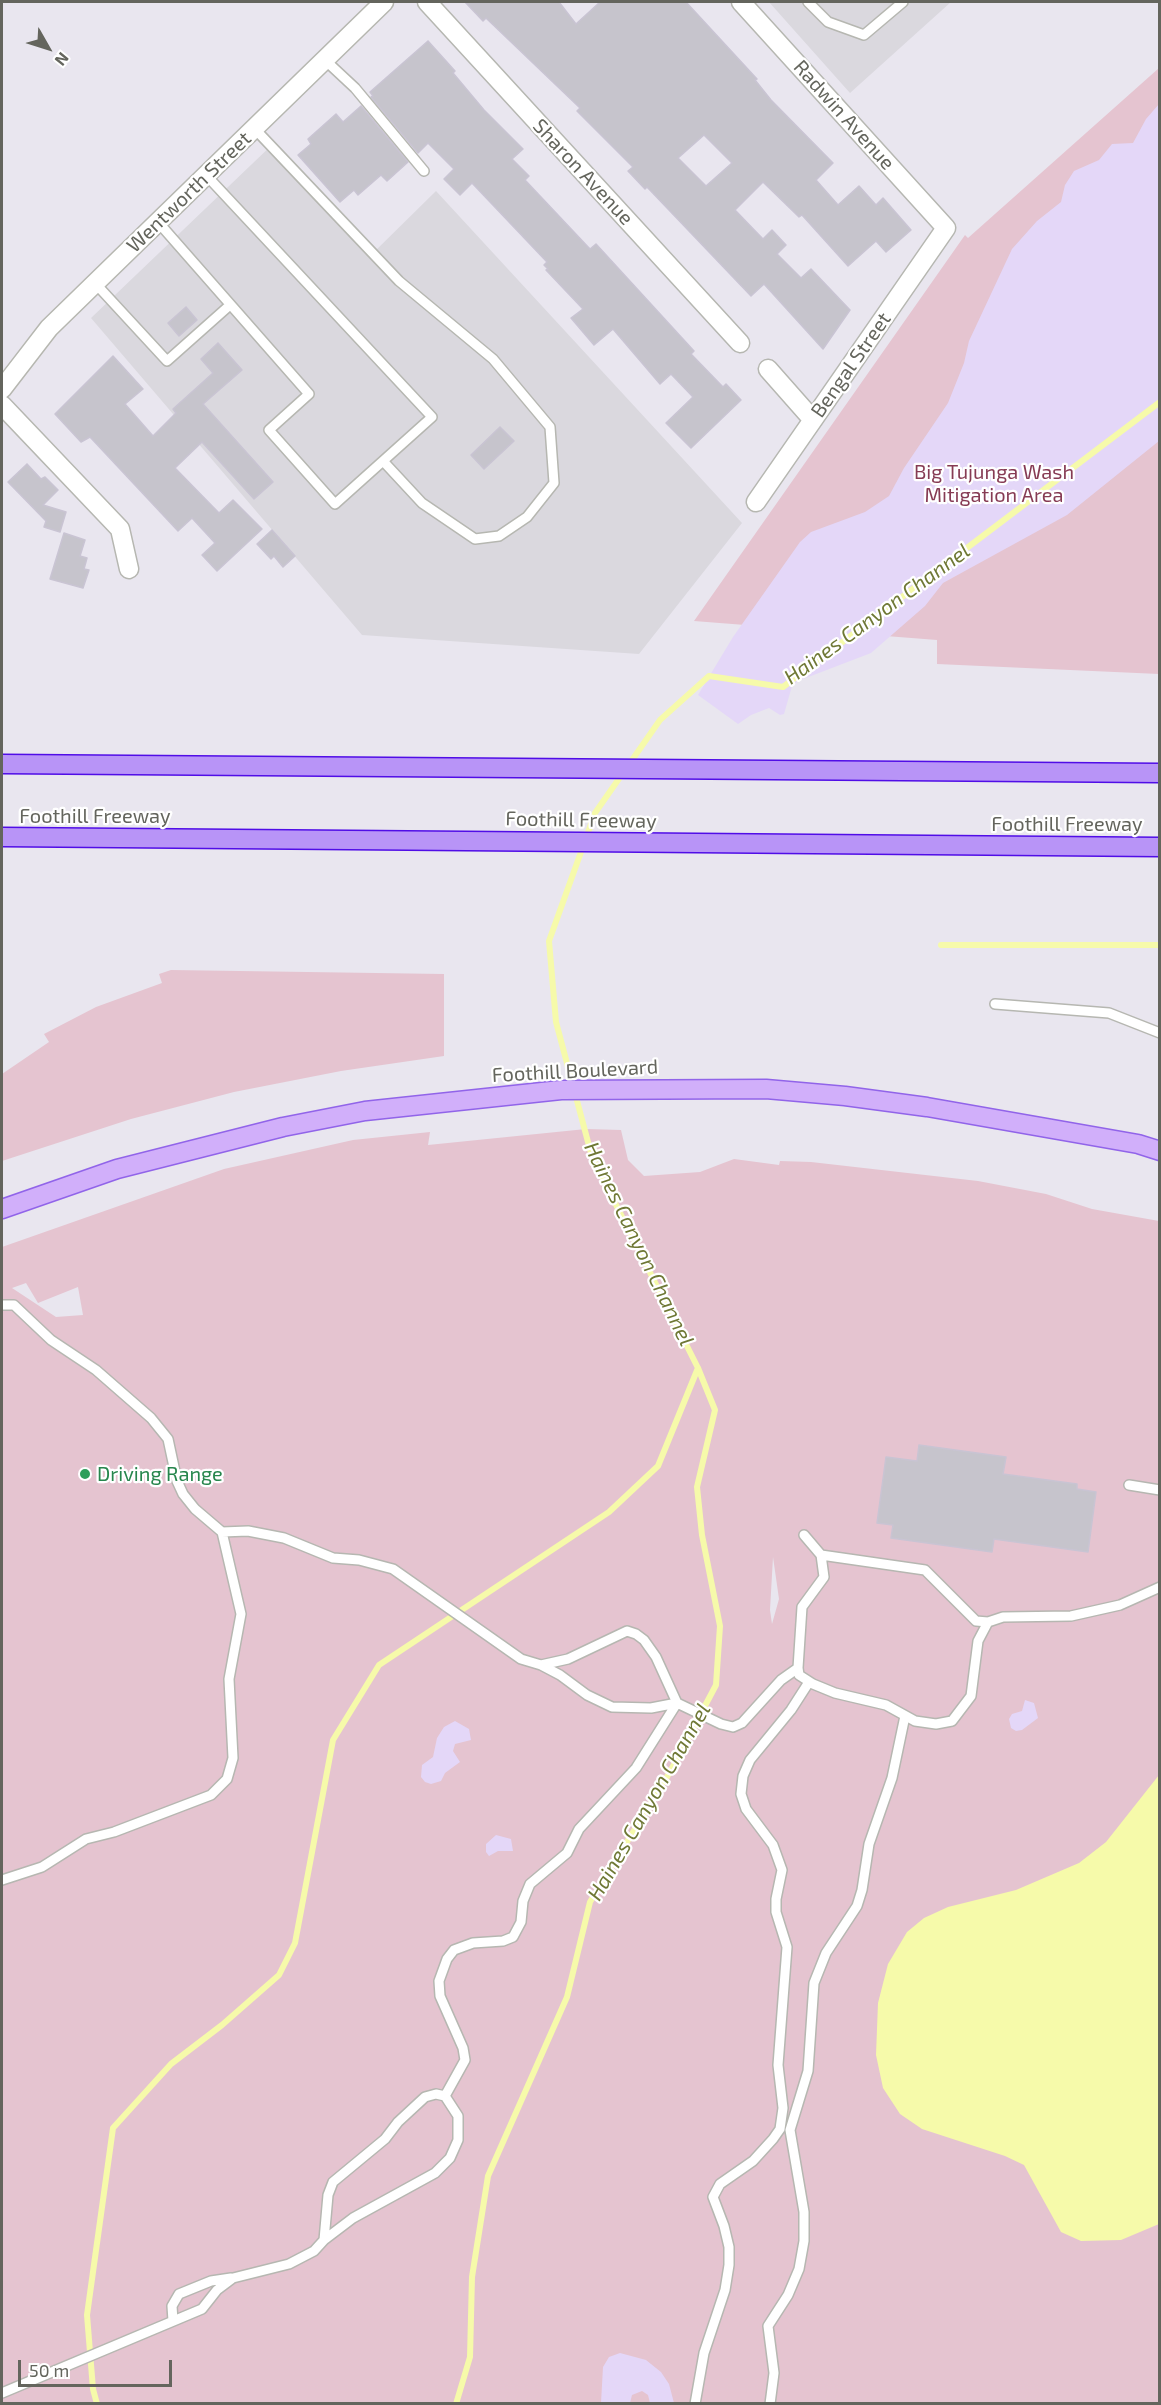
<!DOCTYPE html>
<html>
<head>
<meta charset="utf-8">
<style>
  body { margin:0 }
  #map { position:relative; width:1161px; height:2405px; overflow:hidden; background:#e9e6ef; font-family:"Exo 2",sans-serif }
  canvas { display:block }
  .frame { position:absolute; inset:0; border:3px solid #64655d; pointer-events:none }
  .north { position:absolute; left:18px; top:18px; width:60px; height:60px; -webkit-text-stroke:4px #fff; paint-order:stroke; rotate:129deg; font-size:16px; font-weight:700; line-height:24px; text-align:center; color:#64655d }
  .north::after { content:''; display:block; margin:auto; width:21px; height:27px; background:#64655d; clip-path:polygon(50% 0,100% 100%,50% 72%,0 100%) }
  .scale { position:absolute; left:18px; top:2360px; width:154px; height:27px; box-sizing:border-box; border:3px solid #64655d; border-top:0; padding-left:8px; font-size:18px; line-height:21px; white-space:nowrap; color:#64655d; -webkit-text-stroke:4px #fff; paint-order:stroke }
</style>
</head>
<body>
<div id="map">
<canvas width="1161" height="2405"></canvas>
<div class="frame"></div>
<div class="north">N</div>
<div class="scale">50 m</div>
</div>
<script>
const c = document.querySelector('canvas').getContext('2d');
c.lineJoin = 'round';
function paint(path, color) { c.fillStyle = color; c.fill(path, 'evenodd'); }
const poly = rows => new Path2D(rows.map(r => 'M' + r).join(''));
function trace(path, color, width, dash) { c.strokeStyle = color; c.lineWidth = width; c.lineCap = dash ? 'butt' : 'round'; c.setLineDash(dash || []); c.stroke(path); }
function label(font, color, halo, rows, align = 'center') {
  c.font = font + ' "Exo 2",sans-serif'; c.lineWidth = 4.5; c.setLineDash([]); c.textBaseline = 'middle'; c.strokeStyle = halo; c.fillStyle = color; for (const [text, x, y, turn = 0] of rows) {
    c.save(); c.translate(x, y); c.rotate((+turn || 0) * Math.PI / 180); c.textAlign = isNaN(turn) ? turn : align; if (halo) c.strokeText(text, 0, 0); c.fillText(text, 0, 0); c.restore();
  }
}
paint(poly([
  [769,2,951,2,850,93],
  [275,142,371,255,436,191,742,523,639,654,362,635,91,318]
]), '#dad8de');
paint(poly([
  [1159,68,1159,674,937,664,937,640,694,621,965,235,968,238],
  [171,970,444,974,444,1056,341,1071,234,1092,131,1119,2,1161,2,1074,49,1042,44,1034,96,1007,162,983,159,974],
  [586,1129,621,1130,628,1160,644,1176,700,1172,734,1159,779,1165,780,1161,811,1162,978,1181,1046,1194,1092,1209,1159,1221,1159,2403,2,2404,2,1247,224,1169,353,1140,430,1132,428,1145],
  [26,1283,38,1303,78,1287,83,1315,56,1317,12,1288],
  [773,1557,779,1599,772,1624,770,1610]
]), '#e5c4d0');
paint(poly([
  [1159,104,1159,441,1067,515,943,583,925,606,871,653,798,681,792,686,784,714,780,715,769,708,751,715,738,724,698,695,733,637,800,542,811,532,865,512,889,496,904,468,948,403,964,363,969,341,1012,249,1037,221,1061,202,1065,185,1074,171,1099,160,1112,144,1133,143,1146,119],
  [1025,1700,1034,1703,1038,1718,1022,1730,1016,1731,1011,1728,1009,1719,1012,1714,1022,1711],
  [455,1721,469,1729,471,1740,455,1744,453,1751,460,1762,445,1773,441,1781,431,1784,425,1782,421,1777,422,1765,433,1757,437,1738,444,1727],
  [496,1835,511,1839,513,1851,498,1851,489,1856,486,1852,486,1844],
  [620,2353,646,2360,661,2372,669,2384,674,2403,650,2403,648,2395,642,2391,632,2395,630,2403,601,2403,603,2367,609,2357]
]), '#e4d7f8');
paint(poly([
  [1159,1775,1159,2224,1121,2240,1081,2241,1061,2232,1024,2165,1005,2156,922,2129,900,2114,883,2088,876,2055,878,2003,888,1964,907,1932,924,1918,948,1907,1016,1890,1079,1863,1106,1842]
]), '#f6faaa');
trace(poly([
  [941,945,1160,945],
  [97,2404,93,2389,87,2315,113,2128,171,2064,222,2025,279,1975,295,1943,333,1740,379,1665,609,1512,658,1466,698,1368],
  [456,2404,470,2357,472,2277,488,2176,567,1997,590,1902,670,1772,716,1685,720,1626,702,1535,697,1487,715,1410,698,1368,592,1157,556,1022,549,941,595,813,660,720,709,676,783,687,1160,402]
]), '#f6faaa', 6);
const building = poly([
  [465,2,559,2,576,24,600,2,686,2,757,79,755,80,771,100,833,163,816,180,838,205,859,186,876,205,883,198,911,230,886,252,876,241,848,266,802,215,799,217,763,182,735,210,763,239,772,230,786,245,777,254,801,278,811,269,850,310,823,349,764,284,751,296,647,187,645,189,628,171,633,167,577,111,580,108,486,18,483,21,465,2],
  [704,135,732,163,706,186,678,158,704,135],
  [428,41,455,71,453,73,484,110,523,149,512,159,529,176,525,180,590,249,596,244,694,351,691,354,723,387,726,384,741,400,691,448,666,423,693,397,671,374,660,384,613,329,594,345,571,318,583,309,546,270,548,269,544,265,547,262,472,183,460,195,444,179,454,169,428,143,418,153,371,97,373,96,370,92,428,41],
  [361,106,408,162,387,181,381,175,358,195,354,190,340,202,298,155,311,144,308,139,336,114,343,122,361,106],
  [186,307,197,320,179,336,168,323,186,307],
  [218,343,242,370,203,404,273,482,254,499,202,442,175,468,219,513,233,500,262,529,217,571,202,555,215,543,192,518,178,531,90,437,81,442,55,414,113,356,143,389,125,404,153,436,176,413,173,409,213,373,201,359,218,343],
  [500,427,514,441,484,469,471,455,500,427],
  [27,464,41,479,45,477,58,490,43,505,66,512,60,532,44,527,46,521,8,482,27,464],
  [272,530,295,556,283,567,274,556,271,559,257,544,272,530],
  [64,533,85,540,80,556,87,558,84,569,89,570,83,588,50,579,64,533],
  [919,1445,1006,1457,1003,1474,1077,1484,1077,1489,1096,1492,1088,1552,994,1539,992,1552,891,1538,893,1525,877,1523,886,1457,917,1461,919,1445]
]);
paint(building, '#c6c4cc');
trace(building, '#c9c4d3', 1.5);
const service = poly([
  [808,2,828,22,864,35,903,2],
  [325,60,355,88,424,171],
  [254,128,399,281,493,359,550,427,554,483,527,517,499,536,475,539,422,503,383,461],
  [158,222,309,394,269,430,335,504,432,417,206,175],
  [95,283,167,361,230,305],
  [995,1004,1109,1013,1160,1033],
  [2,1305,14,1305,51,1340,96,1370,151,1418,168,1439,177,1481,183,1494,195,1509,222,1532,248,1531,284,1538,333,1558,359,1560,393,1569,521,1659,541,1665,560,1675,587,1695,612,1707,651,1708,677,1703,721,1724,733,1727,742,1723,781,1680,798,1668,802,1607,824,1577,821,1555],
  [1129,1485,1160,1490],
  [804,1535,821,1555,925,1570,976,1621,988,1622,1003,1617,1071,1616,1120,1605,1160,1587],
  [798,1668,799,1675,813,1684,835,1693,886,1705,915,1721,936,1724,952,1721,971,1696,978,1641,988,1622],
  [2,1880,42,1867,86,1839,114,1832,211,1795,227,1779,233,1758,229,1679,241,1614,222,1532],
  [445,2096,465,2060,463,2048,440,1996,439,1981,447,1959,454,1950,473,1943,503,1941,513,1937,521,1922,523,1901,530,1884,567,1853,579,1829,636,1768,677,1703,656,1657,644,1640,636,1634,627,1631,568,1659,541,1665],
  [173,2321,172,2306,179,2294,211,2281,231,2278],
  [2,2393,202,2309,217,2290,233,2278,289,2264,314,2251,324,2240,328,2195,333,2182,385,2139,398,2122,425,2097,436,2094,445,2096,458,2116,458,2140,450,2158,435,2173,353,2218,324,2240],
  [695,2404,704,2353,725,2290,729,2265,729,2247,724,2226,713,2197,720,2184,753,2161,773,2139,780,2129,783,2108,778,2065,787,1947,776,1912,776,1899,782,1870,773,1845,746,1809,741,1794,743,1776,750,1760,791,1710,809,1682],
  [770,2404,774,2373,768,2326,788,2295,799,2269,804,2241,804,2212,790,2130,808,2071,814,1983,826,1953,857,1906,862,1890,869,1844,892,1778,905,1716]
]);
const minor = poly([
  [427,2,740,343],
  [741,2,946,228,756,502],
  [768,369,813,420],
  [2,405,120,529,129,569]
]);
const secondary = poly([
  [2,389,49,328,384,2]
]);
const primary = poly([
  [2,1209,117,1169,283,1127,365,1111,561,1090,766,1089,845,1096,927,1107,1138,1144,1160,1151]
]);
const motorway = poly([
  [2,764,1160,773],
  [2,837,1160,847]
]);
trace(service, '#b6b7b1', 12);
trace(minor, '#b6b7b1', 21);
trace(secondary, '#b6b7b0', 21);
trace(primary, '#9164e9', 21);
trace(motorway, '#500de7', 21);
trace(service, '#fff', 9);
trace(minor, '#fff', 18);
trace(secondary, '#fff', 18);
trace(primary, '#d1affa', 18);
trace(motorway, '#b894f7', 18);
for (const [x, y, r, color] of [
  [85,1474,6,"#2e9e5b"]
]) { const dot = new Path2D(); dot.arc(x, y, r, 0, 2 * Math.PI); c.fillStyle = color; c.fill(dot); trace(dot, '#fff', 2); }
label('20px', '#64655d', '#fff', [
  ["Radwin Avenue",844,115,48],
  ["Sharon Avenue",583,172,47],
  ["Wentworth Street",189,192,-44],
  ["Bengal Street",851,365,-55],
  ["Foothill Freeway",95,816],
  ["Foothill Freeway",581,820,1],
  ["Foothill Freeway",1067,824],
  ["Foothill Boulevard",575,1071,-3]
]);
label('20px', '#863b54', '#fff', [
  ["Big Tujunga Wash",994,472],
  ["Mitigation Area",994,495]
]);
label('20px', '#27864d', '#fff', [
  ["Driving Range",97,1474]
], 'left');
label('italic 21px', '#6f7835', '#fff', [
  ["Haines Canyon Channel",877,614,-36],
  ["Haines Canyon Channel",639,1244,64],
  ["Haines Canyon Channel",649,1802,-60]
]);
</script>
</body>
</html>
